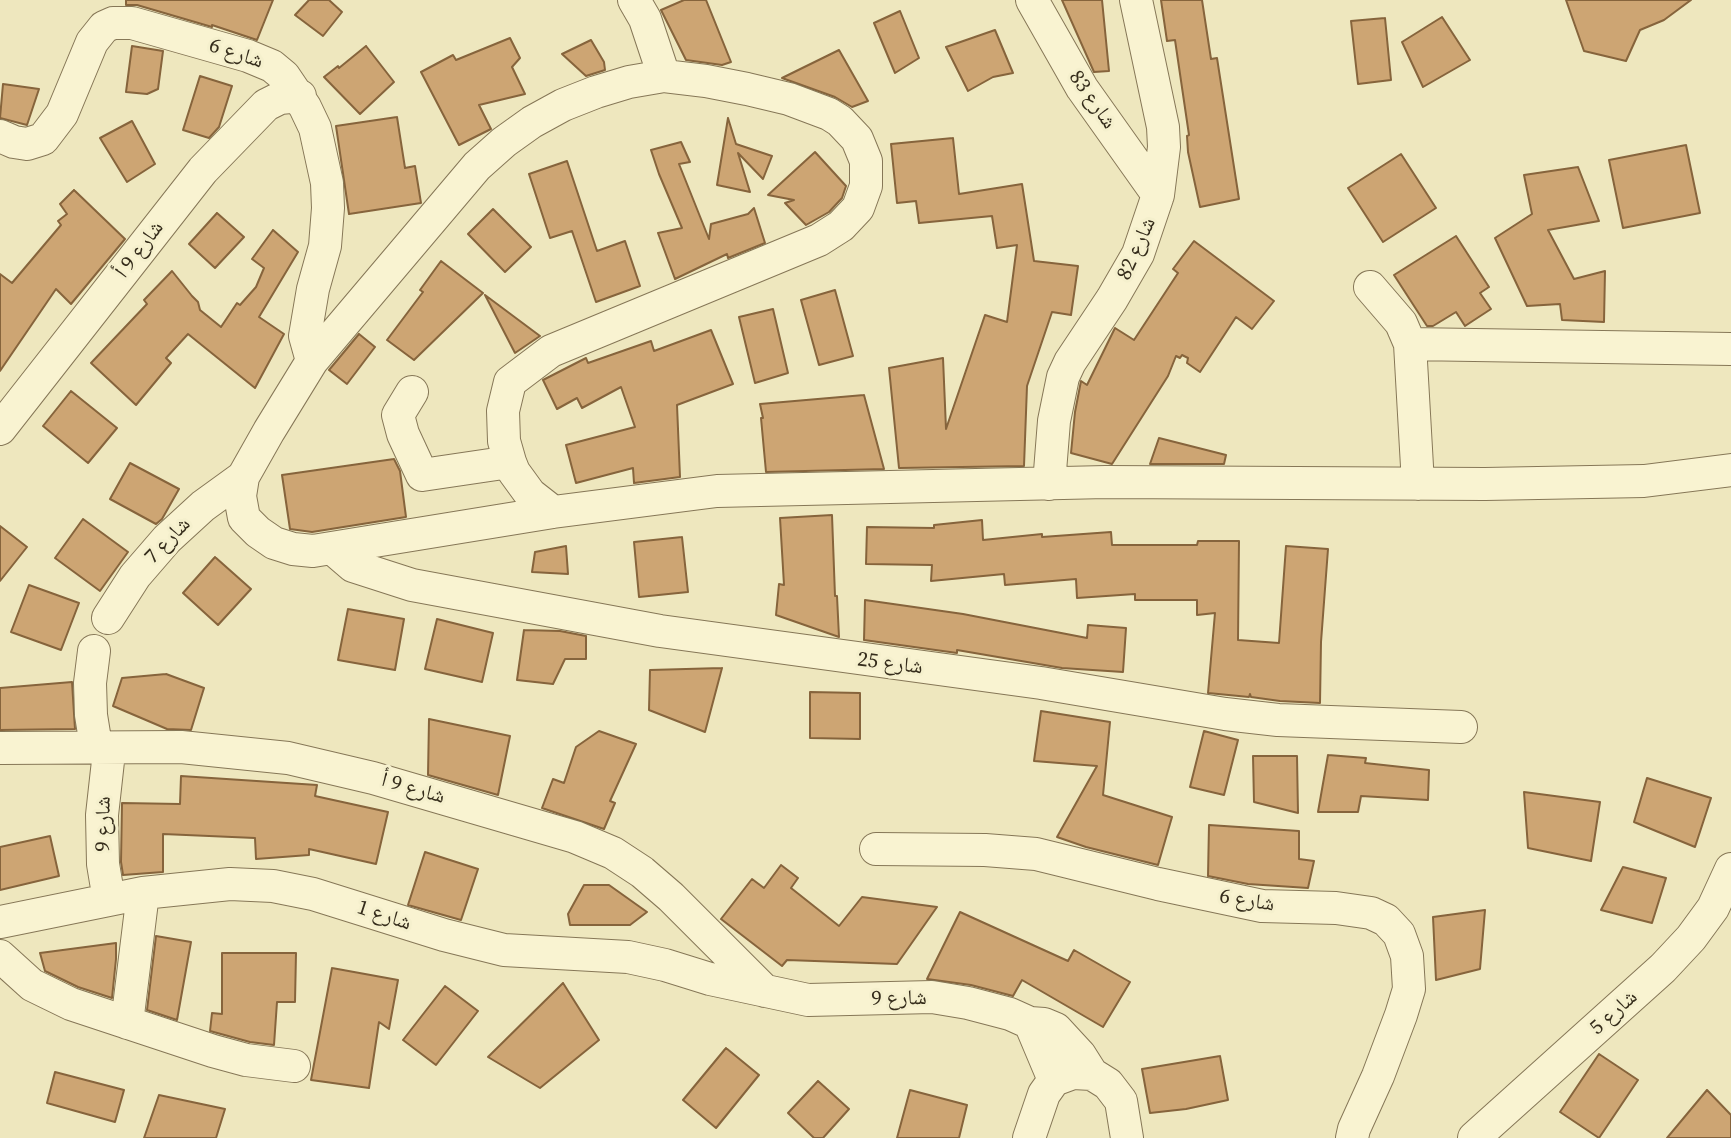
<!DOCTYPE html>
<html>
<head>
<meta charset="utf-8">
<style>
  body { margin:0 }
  canvas { display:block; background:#eee7be }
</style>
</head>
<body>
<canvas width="1731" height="1138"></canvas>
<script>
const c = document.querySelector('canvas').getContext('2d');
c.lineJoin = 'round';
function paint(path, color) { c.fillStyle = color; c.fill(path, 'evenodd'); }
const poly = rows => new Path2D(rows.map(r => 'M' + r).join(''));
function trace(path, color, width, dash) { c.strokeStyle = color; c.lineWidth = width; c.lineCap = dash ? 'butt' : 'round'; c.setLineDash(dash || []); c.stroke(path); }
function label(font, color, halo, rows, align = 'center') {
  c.font = font + ' "Source Serif 4","Noto Naskh Arabic",serif'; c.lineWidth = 6; c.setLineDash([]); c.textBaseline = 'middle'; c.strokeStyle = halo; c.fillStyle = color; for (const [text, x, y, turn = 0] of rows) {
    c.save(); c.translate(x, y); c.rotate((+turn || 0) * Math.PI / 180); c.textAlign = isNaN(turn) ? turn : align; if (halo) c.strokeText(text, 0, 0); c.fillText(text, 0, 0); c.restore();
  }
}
const building = poly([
  [126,0,273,0,257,40,212,25,212,27,137,5,126,5,126,0],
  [309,0,329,0,342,12,323,36,295,15,309,0],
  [684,0,706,0,731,62,722,65,686,60,661,10,684,0],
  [1062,0,1102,0,1109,71,1094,72,1062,0],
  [1161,0,1202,0,1211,59,1217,58,1239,199,1200,207,1188,152,1187,136,1189,135,1175,40,1167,41,1161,0],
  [1566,0,1691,0,1664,20,1640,30,1626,61,1584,51,1566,0],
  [900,11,919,58,895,73,874,23,900,11],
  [1442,17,1470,60,1423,87,1402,42,1442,17],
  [1385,18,1391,80,1358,84,1351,21,1385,18],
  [995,30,1013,73,993,77,968,91,946,47,995,30],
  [510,38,520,58,512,67,525,94,479,105,491,129,459,145,421,72,453,55,456,60,510,38],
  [591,40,604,62,605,70,586,76,562,54,591,40],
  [132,46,163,51,158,89,147,94,126,92,132,46],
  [366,46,394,82,360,114,324,77,338,66,339,68,366,46],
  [839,50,868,101,852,107,835,97,782,78,839,50],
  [200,76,232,86,219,127,209,138,183,130,200,76],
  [3,84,39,89,27,125,0,118,3,84],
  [397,117,405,168,415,166,421,203,349,214,336,126,397,117],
  [728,118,736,144,772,156,763,179,738,153,750,192,717,185,728,118],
  [132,121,155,164,127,182,100,138,132,121],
  [953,138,959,194,1022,184,1034,261,1078,266,1071,315,1052,312,1027,386,1024,466,899,468,889,368,943,358,946,429,985,315,1007,322,1017,245,997,248,992,216,919,223,916,201,897,203,891,144,953,138],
  [681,142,690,162,679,164,709,239,711,224,748,214,754,208,765,243,728,258,727,254,675,279,658,233,682,228,659,174,651,150,681,142],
  [1686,145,1700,213,1623,228,1609,160,1686,145],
  [815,152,846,186,842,198,829,212,806,225,785,203,794,200,768,195,815,152],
  [1401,154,1436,208,1383,242,1348,188,1401,154],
  [567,161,597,251,625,241,640,286,596,302,572,231,550,238,529,174,567,161],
  [1578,167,1599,221,1548,230,1574,279,1605,271,1604,322,1562,320,1560,304,1527,306,1495,238,1532,214,1524,175,1578,167],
  [74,190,125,239,71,304,56,289,0,371,0,274,12,283,61,225,58,221,67,214,60,204,74,190],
  [493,209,531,247,505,272,468,234,493,209],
  [217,213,244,237,215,268,189,244,217,213],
  [273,230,298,252,259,317,284,334,255,388,188,334,166,358,171,363,136,405,91,363,147,304,144,300,172,271,192,296,198,302,200,310,221,327,237,303,240,305,256,287,264,268,252,259,273,230],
  [1456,236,1489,287,1480,293,1491,309,1465,326,1456,312,1433,326,1427,326,1394,275,1456,236],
  [1194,241,1274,301,1252,329,1236,317,1200,372,1187,363,1188,358,1182,355,1180,358,1176,356,1168,376,1112,464,1071,453,1075,412,1081,381,1087,385,1115,328,1134,340,1178,273,1173,269,1194,241],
  [441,261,483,293,414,360,387,340,423,292,420,290,441,261],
  [835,290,853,356,819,365,801,300,835,290],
  [485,295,540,336,515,353,485,295],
  [773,309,788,373,755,383,739,317,773,309],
  [711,330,733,384,677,405,680,477,634,483,633,468,576,483,566,445,635,427,621,387,582,408,577,398,557,409,543,380,586,358,588,363,651,341,654,351,711,330],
  [359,334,375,347,347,384,329,370,359,334],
  [71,391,117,428,88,463,43,426,71,391],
  [864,395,884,469,766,472,761,418,763,418,760,404,864,395],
  [1159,438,1226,455,1224,464,1150,464,1159,438],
  [394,459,400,471,406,517,312,532,290,529,282,475,394,459],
  [130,463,179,489,162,519,156,524,110,499,130,463],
  [832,515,835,596,837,596,839,637,776,615,779,584,784,585,780,518,832,515],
  [83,519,128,552,100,591,55,558,83,519],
  [982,520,983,540,1042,534,1042,537,1111,532,1112,545,1197,545,1198,541,1239,541,1238,640,1279,643,1286,546,1328,549,1321,642,1320,703,1280,701,1251,697,1250,694,1249,697,1208,693,1215,613,1197,615,1197,600,1135,600,1135,594,1077,598,1076,579,1005,585,1004,574,931,581,932,565,866,564,867,527,934,528,934,525,982,520],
  [0,526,27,547,0,581,0,526],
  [682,537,688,592,639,597,634,542,682,537],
  [566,546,568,574,532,572,535,552,566,546],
  [215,557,251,589,218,625,183,593,215,557],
  [29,585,79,603,61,650,11,632,29,585],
  [865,600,963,614,1087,638,1088,625,1126,628,1123,672,1062,668,957,650,957,653,864,640,865,600],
  [348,609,404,619,395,670,338,660,348,609],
  [437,619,493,633,482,682,425,669,437,619],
  [524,630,560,631,586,636,586,659,565,659,553,684,517,680,524,630],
  [722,668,705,732,649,710,650,670,722,668],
  [166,674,204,688,191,730,167,729,113,706,122,678,166,674],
  [72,682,75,729,0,730,0,688,72,682],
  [810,692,860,693,860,739,810,738,810,692],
  [1041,711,1110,722,1103,795,1172,817,1158,865,1086,847,1057,837,1097,766,1034,761,1041,711],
  [429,719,510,736,498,795,428,775,429,719],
  [599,731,636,744,610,801,615,803,604,829,542,808,553,779,564,783,576,747,599,731],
  [1204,731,1238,740,1224,795,1190,787,1204,731],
  [1328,755,1366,758,1365,763,1429,770,1428,800,1361,796,1358,812,1318,812,1328,755],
  [1253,756,1297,756,1298,813,1254,802,1253,756],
  [181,776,317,785,315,796,388,812,376,864,309,849,309,855,256,859,255,838,163,834,163,872,123,875,121,862,122,803,180,804,181,776],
  [1647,778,1711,798,1695,847,1634,822,1647,778],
  [1524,792,1600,802,1591,861,1528,848,1524,792],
  [1209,825,1299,831,1299,859,1314,861,1308,888,1248,884,1208,876,1209,825],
  [50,836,59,876,0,890,0,847,50,836],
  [425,852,478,869,461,920,408,905,425,852],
  [781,865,798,878,791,888,839,926,862,897,937,907,897,964,787,960,782,966,721,919,752,879,764,888,781,865],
  [1623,867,1666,878,1652,923,1601,910,1623,867],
  [584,885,609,885,647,912,630,925,570,925,568,914,584,885],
  [1485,910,1480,969,1436,980,1433,917,1485,910],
  [960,912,1068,961,1074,950,1130,982,1103,1027,1022,980,1013,996,971,985,927,979,960,912],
  [156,936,191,942,177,1020,147,1010,156,936],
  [116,943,116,959,112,998,78,987,45,971,40,953,116,943],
  [222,953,296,953,295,1002,277,1002,274,1045,250,1042,210,1031,212,1013,222,1014,222,953],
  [332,968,398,980,389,1029,379,1022,369,1088,311,1080,332,968],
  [563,983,599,1040,540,1088,488,1057,563,983],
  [445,986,478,1011,436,1065,403,1040,445,986],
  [726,1048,759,1075,716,1128,683,1100,726,1048],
  [1599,1054,1638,1080,1599,1138,1560,1112,1599,1054],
  [1220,1056,1228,1100,1186,1109,1150,1113,1142,1069,1220,1056],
  [55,1072,124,1090,115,1122,47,1103,55,1072],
  [818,1081,849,1109,823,1138,814,1138,788,1113,818,1081],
  [910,1090,967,1105,959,1138,897,1138,910,1090],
  [1707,1090,1731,1115,1731,1138,1667,1138,1707,1090],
  [159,1095,225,1109,216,1138,144,1138,159,1095]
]);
paint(building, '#cda573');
trace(building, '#86643c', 2);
const minor = poly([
  [634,0,645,19,664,76],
  [1032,0,1082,88,1158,195],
  [0,136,14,142,27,144,43,139,62,114,92,42,104,27,113,23,132,23,248,56,272,66,284,76,305,107,315,128,327,183,328,208,325,246,313,289,305,336,312,361],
  [1370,287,1401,323,1410,344,1418,484],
  [1410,344,1731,349],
  [412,392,398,415,403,434,422,475,510,462],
  [0,429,203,170,266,105,280,98,300,96],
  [1049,484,1054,421,1063,377,1070,362,1112,299,1138,254,1158,195,1164,147,1163,127,1136,0],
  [553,512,530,494,514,472,510,462,504,441,503,411,510,382,551,351,819,240,841,226,858,208,866,186,866,161,857,139,840,121,829,114,789,99,747,89,706,81,664,76,629,82,596,92,563,105,532,122,504,142,477,166,312,361,269,431,243,477,240,496,244,518,258,532,274,543,293,549,313,551,553,512,717,491,1106,482,1485,484,1644,481,1731,470],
  [332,548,353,566,412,585,660,631,1041,683,1225,714,1278,720,1461,727],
  [108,618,135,576,167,539,203,506,243,477],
  [94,651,90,683,91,715,96,746],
  [0,748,181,747,288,758,373,778,575,837,613,853,642,872,671,897,765,991],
  [876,849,985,850,1036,854,1158,884,1262,906,1336,908,1371,913,1386,920,1399,934,1407,956,1409,989,1401,1015,1378,1076,1354,1129,1352,1138],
  [109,900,103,864,102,815,108,761,112,748],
  [0,922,143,893,230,884,273,886,313,894,444,935,504,950,628,957,665,965,710,979,808,1000,932,997,968,1003,1010,1014,1030,1023,1044,1024,1056,1029,1080,1055,1092,1074],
  [0,956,32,985,71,1004,213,1051,246,1060,294,1066],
  [127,1023,143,893],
  [1030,1023,1054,1080],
  [1029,1138,1044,1094,1054,1080,1073,1073,1092,1074,1108,1084,1121,1101,1127,1138],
  [1474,1138,1663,968,1691,938,1713,908,1731,869]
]);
trace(minor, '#867757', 34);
trace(minor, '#f9f3d1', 32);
label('21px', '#352c1b', '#f5f0cd', [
  ["شارع 6",236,54,18],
  ["شارع 83",1092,100,55],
  ["شارع 82",1137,249,-66],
  ["شارع 9 أ",140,250,-53],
  ["شارع 7",168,541,-46],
  ["شارع 25",890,664,7],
  ["شارع 9 أ",413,789,16],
  ["شارع 9",104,824,-89],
  ["شارع 6",1247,901,9],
  ["شارع 1",384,916,18],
  ["شارع 9",899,999,-1],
  ["شارع 5",1614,1013,-42]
]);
</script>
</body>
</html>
